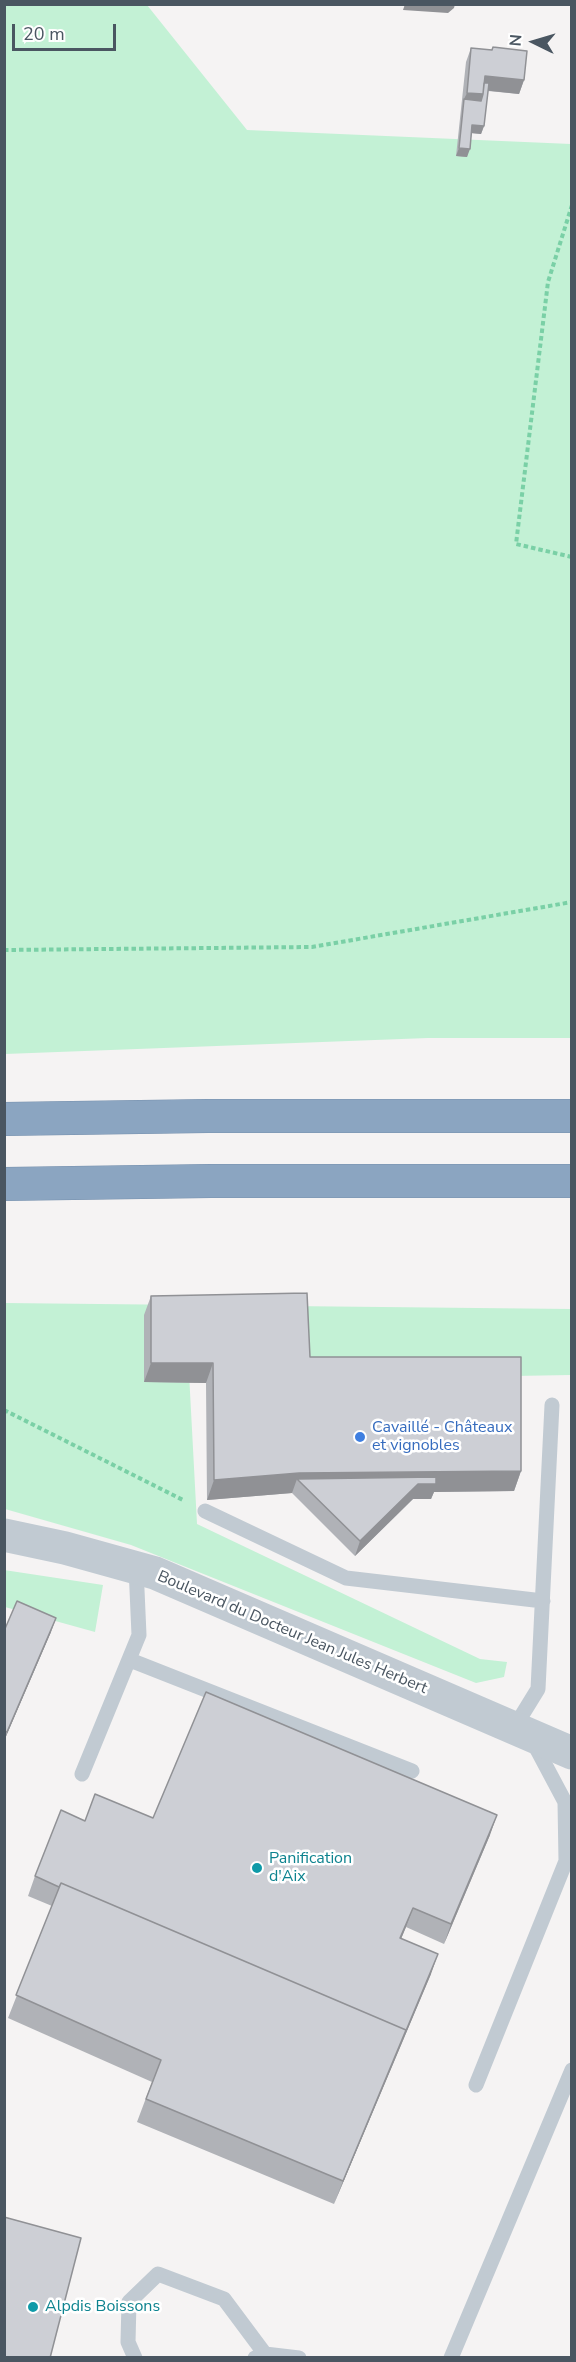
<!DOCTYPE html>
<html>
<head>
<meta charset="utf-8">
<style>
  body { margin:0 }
  #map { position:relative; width:576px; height:2362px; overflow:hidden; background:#f5f3f3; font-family:"Nunito Sans",sans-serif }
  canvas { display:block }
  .frame { position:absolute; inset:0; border:6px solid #4a5661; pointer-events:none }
  .north { position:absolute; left:504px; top:12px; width:60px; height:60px; -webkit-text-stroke:4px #fff; paint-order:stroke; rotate:275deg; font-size:16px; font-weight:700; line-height:24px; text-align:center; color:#4a5661 }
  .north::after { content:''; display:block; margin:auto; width:21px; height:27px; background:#4a5661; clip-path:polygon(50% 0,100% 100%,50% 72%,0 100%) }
  .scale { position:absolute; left:12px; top:24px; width:104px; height:27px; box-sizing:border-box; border:3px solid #4a5661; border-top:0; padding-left:8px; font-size:18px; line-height:21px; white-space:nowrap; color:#4a5661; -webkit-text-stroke:4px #fff; paint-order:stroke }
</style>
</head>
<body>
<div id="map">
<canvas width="576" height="2362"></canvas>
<div class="frame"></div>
<div class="north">N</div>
<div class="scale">20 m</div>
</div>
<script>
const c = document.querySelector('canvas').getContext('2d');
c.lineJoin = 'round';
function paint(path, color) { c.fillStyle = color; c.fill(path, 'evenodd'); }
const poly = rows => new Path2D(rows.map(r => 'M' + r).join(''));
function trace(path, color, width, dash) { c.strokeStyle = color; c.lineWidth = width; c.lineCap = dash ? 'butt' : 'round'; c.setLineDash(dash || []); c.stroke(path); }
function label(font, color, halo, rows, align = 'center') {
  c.font = font + ' "Nunito Sans",sans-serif'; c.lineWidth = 5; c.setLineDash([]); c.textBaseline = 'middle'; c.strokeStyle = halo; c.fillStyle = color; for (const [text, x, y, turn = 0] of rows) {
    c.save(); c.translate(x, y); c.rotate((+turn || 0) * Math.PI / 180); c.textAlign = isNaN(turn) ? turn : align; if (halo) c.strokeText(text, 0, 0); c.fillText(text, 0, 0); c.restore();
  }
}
paint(poly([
  [4,5,147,5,247,130,571,144,571,1038,428,1038,5,1054],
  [4,1303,571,1309,571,1375,513,1376,189,1373,197,1524,480,1659,507,1662,504,1677,476,1683,131,1545,5,1509],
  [4,1570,103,1585,95,1632,5,1607]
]), '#c3f1d5');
const motorway = poly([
  [4,1119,208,1116,572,1116],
  [4,1184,211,1181,572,1181]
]);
trace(motorway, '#7690ad', 34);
trace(poly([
  [572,205,548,282,516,544,572,557],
  [4,950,312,947,572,902],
  [4,1410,183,1500]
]), '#7ad0a6', 4, [4.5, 3]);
trace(poly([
  [205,1511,346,1578,543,1601],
  [130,1660,412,1771],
  [514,1728,538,1689,552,1405],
  [82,1774,139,1635,136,1567],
  [476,2085,566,1861,565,1802,532,1740],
  [135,2358,128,2342,129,2302,158,2274,224,2299,265,2354],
  [255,2358,265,2354,299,2358],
  [451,2358,572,2070]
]), '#c1cad2', 15);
trace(poly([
  [4,1535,65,1548,155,1573,572,1753]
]), '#c1cad2', 33);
trace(motorway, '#8ba5c1', 33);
paint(poly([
  [471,48,524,80,519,94,488,91,484,126,481,134,472,133,467,157,456,156,466,62],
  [151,1296,310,1357,521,1471,514,1491,434,1492,431,1499,413,1499,355,1556,292,1493,207,1500,206,1383,144,1382,144,1315],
  [4,1631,51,1632,4,1741],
  [153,1818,490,1835,444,1944,406,1927,401,1939,431,1974,334,2204,137,2122,152,2082,8,2018,52,1906,28,1896,35,1876,85,1821]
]), '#b0b2b7');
paint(poly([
  [405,4,455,4,454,8,448,13,403,10],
  [485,76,524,80,519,94,482,90],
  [467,93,483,94,478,109,464,99],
  [472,125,484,126,481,134,470,133],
  [459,148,470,149,467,157,456,156],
  [151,1363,213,1363,206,1383,144,1382],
  [521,1471,514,1491,434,1492,431,1499,413,1499,355,1556,360,1541,297,1479,292,1493,207,1500,214,1480,299,1473],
  [56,1618,51,1632,4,1741,7,1732],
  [497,1815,490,1835,444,1944,451,1924],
  [413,1908,406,1927,393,1958,400,1938],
  [438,1954,431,1974,334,2204,343,2181]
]), '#909195');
const building = poly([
  [493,47,527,51,524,80,485,76,483,94,467,93,471,48,492,50,493,47],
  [484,83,489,83,484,126,472,125,470,149,459,148,464,99,481,101,483,94,484,83],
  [307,1293,310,1357,521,1357,521,1471,299,1473,214,1480,213,1363,151,1363,151,1296,307,1293],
  [436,1477,436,1484,418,1484,360,1541,297,1479,436,1477],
  [17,1601,56,1618,7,1732,4,1731,4,1631,17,1601],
  [206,1692,497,1815,451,1924,413,1908,400,1938,438,1954,405,2033,406,2030,61,1883,59,1887,35,1876,61,1810,85,1821,95,1794,153,1818,206,1692],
  [61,1883,406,2030,343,2181,146,2099,161,2060,16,1995,61,1883],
  [4,2217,81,2238,50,2358,4,2358,4,2217]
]);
paint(building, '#cdcfd5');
trace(building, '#909195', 1.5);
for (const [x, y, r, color] of [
  [360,1437,6,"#3f7fe0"],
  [257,1868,6,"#0f9aa8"],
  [33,2307,6,"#0f9aa8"]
]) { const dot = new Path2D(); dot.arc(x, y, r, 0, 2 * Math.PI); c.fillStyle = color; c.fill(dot); trace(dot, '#fff', 2); }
label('16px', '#366cbe', '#fff', [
  ["Cavaillé - Châteaux",372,1428],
  ["et vignobles",372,1446]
], 'left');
label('16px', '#4a5661', '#fff', [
  ["Boulevard du Docteur Jean Jules Herbert",292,1633,23]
]);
label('16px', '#0d838f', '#fff', [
  ["Panification",269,1859],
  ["d'Aix",269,1877],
  ["Alpdis Boissons",45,2307]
], 'left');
</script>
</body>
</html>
